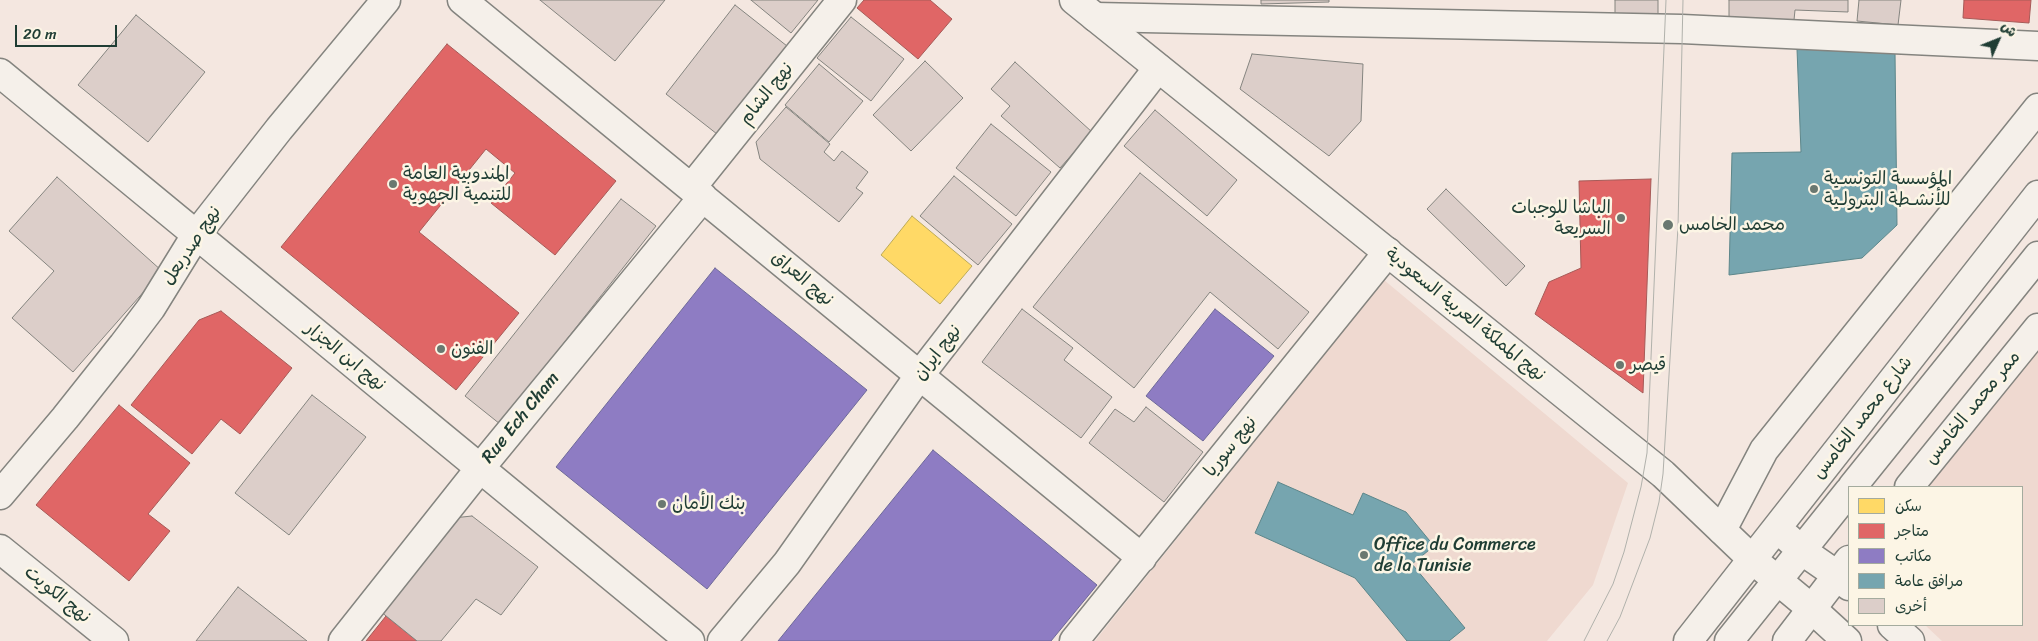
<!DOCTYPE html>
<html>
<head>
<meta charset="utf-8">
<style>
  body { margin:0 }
  #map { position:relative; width:2038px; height:641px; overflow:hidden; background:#f4e7e0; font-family:Sriracha,"Playpen Sans Arabic",sans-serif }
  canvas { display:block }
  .legend { position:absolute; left:1848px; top:486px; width:175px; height:140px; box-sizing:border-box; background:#fcf5e5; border:1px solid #a4ab9e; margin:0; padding:6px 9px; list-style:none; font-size:15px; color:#1f3d34 }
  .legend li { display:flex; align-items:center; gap:10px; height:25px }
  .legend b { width:25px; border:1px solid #a4ab9e }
  .north { position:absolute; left:1973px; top:15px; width:50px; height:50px; -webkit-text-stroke:4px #fcf5e5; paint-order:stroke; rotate:46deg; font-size:14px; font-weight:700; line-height:20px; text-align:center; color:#1f3d34 }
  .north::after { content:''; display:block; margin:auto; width:18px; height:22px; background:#1f3d34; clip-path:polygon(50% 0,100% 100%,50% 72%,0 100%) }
  .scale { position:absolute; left:15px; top:25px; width:102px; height:22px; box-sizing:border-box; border:2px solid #1f3d34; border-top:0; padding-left:6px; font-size:15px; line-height:18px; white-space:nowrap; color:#1f3d34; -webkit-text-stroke:4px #fcf5e5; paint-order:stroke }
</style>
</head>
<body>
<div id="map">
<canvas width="2038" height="641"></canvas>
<ul class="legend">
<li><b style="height:14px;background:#ffd966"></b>سكن</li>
<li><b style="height:14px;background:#e06666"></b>متاجر</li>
<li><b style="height:14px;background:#8e7cc3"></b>مكاتب</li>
<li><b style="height:14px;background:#76a5af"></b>مرافق عامة</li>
<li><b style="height:14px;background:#dccec9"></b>أخرى</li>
</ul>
<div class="north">ش</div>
<div class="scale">20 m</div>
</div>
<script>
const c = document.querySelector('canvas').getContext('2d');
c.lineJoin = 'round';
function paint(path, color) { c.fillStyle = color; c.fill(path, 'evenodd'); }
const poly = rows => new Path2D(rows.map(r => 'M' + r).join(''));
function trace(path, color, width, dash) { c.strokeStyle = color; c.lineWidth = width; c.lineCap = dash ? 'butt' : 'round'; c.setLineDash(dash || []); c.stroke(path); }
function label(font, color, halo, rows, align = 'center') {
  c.font = font + ' Sriracha,"Playpen Sans Arabic",sans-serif'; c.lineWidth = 5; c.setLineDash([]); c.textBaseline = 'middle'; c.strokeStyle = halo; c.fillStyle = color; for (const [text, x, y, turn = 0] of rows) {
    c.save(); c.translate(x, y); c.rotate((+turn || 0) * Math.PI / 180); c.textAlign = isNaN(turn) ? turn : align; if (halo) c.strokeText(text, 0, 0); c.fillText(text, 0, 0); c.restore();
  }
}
paint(poly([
  [1384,280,1628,483,1593,585,1547,641,1095,641],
  [2038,342,2038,641,1942,641,1925,625,2022,625,2022,487,1920,487]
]), '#efd9d0');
const homes = poly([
  [912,216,972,266,940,304,881,255,912,216]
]);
paint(homes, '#ffd966');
trace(homes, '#bcaa57', 1);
const shops = poly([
  [864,0,930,0,952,19,918,59,857,8,864,0],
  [1964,0,2031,0,2029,23,1963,18,1964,0],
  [447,44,616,181,555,255,491,203,515,173,486,149,419,232,519,313,456,390,281,247,447,44],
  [1651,179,1643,393,1535,314,1549,282,1581,268,1579,181,1651,179],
  [221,311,292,368,240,434,221,419,192,454,131,405,199,320,221,311],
  [119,405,190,463,148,514,170,531,129,581,36,505,119,405],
  [386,616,417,641,366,641,386,616]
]);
paint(shops, '#e06666');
trace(shops, '#a65a57', 1);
const offices = poly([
  [715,268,867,390,707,589,556,467,715,268],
  [1215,309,1274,356,1203,441,1146,396,1215,309],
  [933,450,1097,585,1051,641,778,641,933,450]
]);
paint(offices, '#8e7cc3');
trace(offices, '#6d6998', 1);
const public = poly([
  [1797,49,1895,52,1897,225,1862,258,1729,275,1732,153,1801,152,1797,49],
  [1278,482,1353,515,1363,493,1406,512,1434,546,1412,564,1465,628,1449,641,1407,641,1355,578,1255,533,1278,482]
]);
paint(public, '#76a5af');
trace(public, '#5c868a', 1);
const building = poly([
  [540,0,665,0,615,61,540,0],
  [751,0,818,0,791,33,751,0],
  [1261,0,1329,0,1329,2,1261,4,1261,0],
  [1615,0,1658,0,1658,18,1615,17,1615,0],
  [1729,0,1848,0,1848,12,1795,10,1794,20,1729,17,1729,0],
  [1859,0,1901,0,1898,25,1857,21,1859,0],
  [735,5,787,46,717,134,666,94,735,5],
  [136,15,205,72,148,142,78,85,136,15],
  [851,17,904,59,871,101,817,58,851,17],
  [1252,54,1363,64,1361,121,1329,156,1240,89,1252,54],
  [925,61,963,98,911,151,873,115,925,61],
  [1015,62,1092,132,1060,168,1001,116,1010,106,991,89,1015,62],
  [819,64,863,101,829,142,785,105,819,64],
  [786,107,830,144,824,152,834,161,842,151,868,172,856,188,863,193,839,222,760,159,756,142,786,107],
  [1155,110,1237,180,1207,216,1124,146,1155,110],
  [991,124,1051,172,1016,216,956,168,991,124],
  [1140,173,1309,312,1278,349,1210,292,1134,388,1033,307,1140,173],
  [954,176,1012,224,978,265,920,216,954,176],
  [57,177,162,271,73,372,12,318,54,271,9,231,57,177],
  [1446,189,1525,266,1506,286,1427,209,1446,189],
  [621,199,656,226,500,424,465,396,621,199],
  [1022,309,1073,348,1064,360,1112,397,1081,438,982,362,1022,309],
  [312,395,366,437,289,535,235,493,312,395],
  [1146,407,1203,452,1164,502,1089,443,1115,409,1134,422,1146,407],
  [472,516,538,567,501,615,476,599,441,641,417,641,380,611,453,518,472,516],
  [238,587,307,641,196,641,238,587]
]);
paint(building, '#dccec9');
trace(building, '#84847f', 1);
const minor = poly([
  [462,0,1142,558],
  [1095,17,1682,29,2038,46],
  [0,73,690,641],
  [692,187,842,0],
  [1909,487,2038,328],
  [0,495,65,418,123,345,151,308,196,235,279,129,386,0],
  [1722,530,1764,450,2038,108],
  [0,549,114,641],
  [343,641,481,467,703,197],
  [722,641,787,563,919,376,1158,68],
  [1074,641,1388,252],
  [1787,641,1849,560]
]);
const major = poly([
  [1074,0,1663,474,1753,560,1812,609,1847,641],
  [1852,487,2038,256],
  [1788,538,1801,550,1837,575,1849,586],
  [1892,625,1910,641],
  [1688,641,2038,195],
  [1729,641,1849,491]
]);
trace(minor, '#84847f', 31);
trace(major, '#84847f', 31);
trace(minor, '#f5f0ea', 28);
trace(major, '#f5f0ea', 28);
trace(poly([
  [1584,641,1613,584,1624,552,1641,487,1647,453,1666,0],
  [1607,641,1620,617,1650,538,1659,502,1663,474,1678,227,1683,0]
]), '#b0b1ab', 1);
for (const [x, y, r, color] of [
  [393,184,5,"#6a7870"],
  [1814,189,5,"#6a7870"],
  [1621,218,5,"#6a7870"],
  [1668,225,6,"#6a7870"],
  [441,349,5,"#6a7870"],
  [1620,365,5,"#6a7870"],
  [662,504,5,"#6a7870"],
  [1364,555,5,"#6a7870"]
]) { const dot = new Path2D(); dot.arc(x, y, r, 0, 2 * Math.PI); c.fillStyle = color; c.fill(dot); trace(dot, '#fcf5e5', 2); }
label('18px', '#1f3d34', '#fcf5e5', [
  ["نهج الشام",767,94,-51],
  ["نهج صدربعل",192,246,-56],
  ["نهج العراق",802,279,40],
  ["نهج المملكة العربية السعودية",1465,315,39],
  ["نهج ايران",938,353,-52],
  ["نهج ابن الجزار",345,357,39],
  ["ممر محمد الخامس",1973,408,-51],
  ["Rue Ech Cham",521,418,-51],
  ["شارع محمد الخامس",1863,418,-52],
  ["نهج سوريا",1231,447,-51],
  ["نهج الكويت",57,595,39]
]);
label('18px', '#1f3d34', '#fcf5e5', [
  ["المندوبية العامة",403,174],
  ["للتنمية الجهوية",403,195],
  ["المؤسسة التونسـية",1824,179],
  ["للأنشـطة البترولـية",1824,200],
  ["الباشا للوجبات",1611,208,"right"],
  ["السريعة",1611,229,"right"],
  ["محمد الخامس",1679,225],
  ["الفنون",451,349],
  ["قيصر",1630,365],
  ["بنك الأمان",672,504],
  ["Office du Commerce",1374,545],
  ["de la Tunisie",1374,566]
], 'left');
</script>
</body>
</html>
